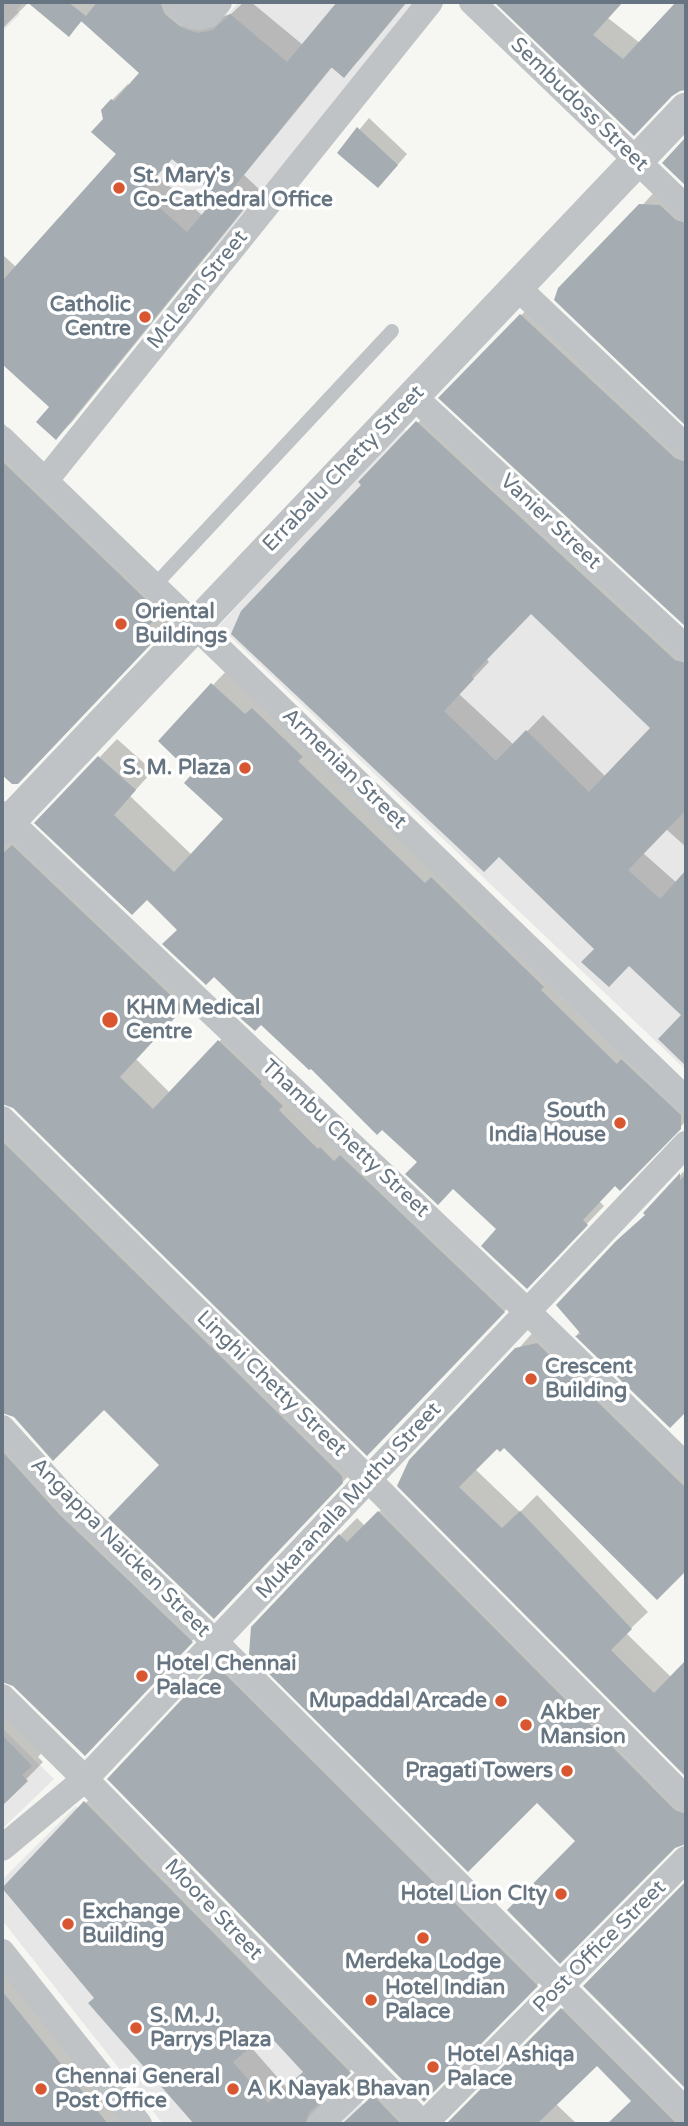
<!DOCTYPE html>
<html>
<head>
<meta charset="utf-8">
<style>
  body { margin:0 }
  #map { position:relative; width:688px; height:2126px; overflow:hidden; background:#f6f6f2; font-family:"Varela Round",sans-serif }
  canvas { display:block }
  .frame { position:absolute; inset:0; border:4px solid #667581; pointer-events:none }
</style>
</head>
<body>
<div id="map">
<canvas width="688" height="2126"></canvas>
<div class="frame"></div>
</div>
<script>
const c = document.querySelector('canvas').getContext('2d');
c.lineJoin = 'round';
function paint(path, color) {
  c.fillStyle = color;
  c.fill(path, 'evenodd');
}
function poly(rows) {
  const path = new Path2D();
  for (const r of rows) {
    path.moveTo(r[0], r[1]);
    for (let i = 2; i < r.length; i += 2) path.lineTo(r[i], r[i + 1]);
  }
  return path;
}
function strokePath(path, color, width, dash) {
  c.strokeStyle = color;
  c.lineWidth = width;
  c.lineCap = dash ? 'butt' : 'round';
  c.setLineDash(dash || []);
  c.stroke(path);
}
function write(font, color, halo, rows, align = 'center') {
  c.font = font + ' "Varela Round",sans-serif';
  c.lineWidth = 7;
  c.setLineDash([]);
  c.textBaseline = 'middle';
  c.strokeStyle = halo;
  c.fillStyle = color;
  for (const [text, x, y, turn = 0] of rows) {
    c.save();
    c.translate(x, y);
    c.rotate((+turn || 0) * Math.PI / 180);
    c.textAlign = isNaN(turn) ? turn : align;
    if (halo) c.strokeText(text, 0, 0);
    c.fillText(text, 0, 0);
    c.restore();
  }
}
paint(poly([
  [2,2,23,2,17,10,20,14,2,32],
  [239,2,420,2,211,254,142,192,149,184,91,132,103,119,101,110,111,99,125,111,132,81,181,26,204,25,229,13],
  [402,427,686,689,686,1070,219,626],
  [2,1728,54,1779,2,1829],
  [76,1806,366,2107,385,2124,163,2124,2,1920,2,1880]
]), '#e6e7e6');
paint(poly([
  [2,2,29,2,2,29],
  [29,2,186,2,221,17,231,14,244,2,251,2,303,45,340,2,407,2,360,59,344,75,333,66,244,175,260,190,72,422,56,438,52,407,2,362,2,254,16,267,118,154,105,119,112,100,128,84,131,86,142,73,83,20,69,35],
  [173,158,210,189,210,206,203,216,157,175],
  [497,2,622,2,608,18,640,43,678,2,686,2,686,89,679,89,673,93,634,133],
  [369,118,407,154,388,176,340,153],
  [658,188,686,198,686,423,556,300],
  [537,299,686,437,686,624,441,398],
  [434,406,686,638,686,847,666,829,643,853,677,883,686,872,686,1063,661,1039,684,1015,630,964,596,949,499,855,484,870,364,485,361,482],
  [531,611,653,728,606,777,543,715,514,745,459,694,489,662,486,658],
  [2,422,178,594,173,620,37,763,13,782,2,774],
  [230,667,686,1086,686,1121,620,1189,615,1184,599,1201,604,1206,544,1269,453,1187,420,1162,249,1009,179,929,147,898,37,823,117,739,153,771,130,796,192,855,226,819,194,774,160,741],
  [2,820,200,990,136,1059,170,1093,236,1024,521,1294,384,1437,2,1095],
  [2,1118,359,1465,231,1600,162,1465,104,1408,14,1416,2,1411,7,1421,208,1624,101,1737,3,1680,3,1684,47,1747,38,1757,43,1762,2,1804],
  [686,1169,686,1410,670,1426,577,1335,646,1214,645,1213],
  [534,1331,686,1456,686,1568,657,1597,504,1445,497,1447,475,1469,520,1512,537,1495,648,1612,626,1633,671,1677,686,1662,686,1774,399,1486],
  [395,1496,686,1788,686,1842,577,1841,340,1535,357,1518,365,1526],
  [234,1648,555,1967,424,2100,216,1666],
  [102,1786,366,2055,321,2100,321,2111,332,2123,341,2123,350,2119,390,2080,437,2123,447,2123,454,2119,578,1993,686,2100,686,2124,609,2124,634,2101,597,2063,556,2104,577,2124,197,2124,90,2003,96,1997,4,1888],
  [267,2031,305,2071,286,2087,250,2046],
  [686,1883,686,2087,585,1986],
  [2,1953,137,2124,2,2124]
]), '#0003');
paint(poly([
  [27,2,68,2,86,16,97,2,160,2,165,14,182,28,198,33,213,30,230,14,287,62,337,2,406,2,344,78,331,67,229,193,245,207,56,440,36,422,49,407,2,364,2,281,116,154,91,132,103,119,101,110,111,99,114,101,139,73,81,21,69,37],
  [172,159,209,189,209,206,187,232,142,192],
  [494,2,623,2,593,35,623,59,676,2,686,2,686,90,680,91,672,96,634,136],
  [357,127,398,165,378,188,337,153],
  [686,137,686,186,662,163],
  [639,204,660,205,676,220,686,223,686,426,554,300,558,288],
  [520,314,675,458,686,462,686,627,438,398],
  [416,421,675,660,686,663,686,810,628,870,660,899,686,870,686,1066,658,1039,681,1015,629,966,609,987,581,962,594,949,499,857,484,872,231,634,241,611,361,485,358,482],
  [531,614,650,728,589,792,526,730,496,761,444,711,474,679,471,676],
  [2,461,161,614,145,629,155,640,18,784,12,784,2,775],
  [211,683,245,714,252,708,303,757,298,761,425,883,431,877,544,987,541,990,617,1064,621,1059,681,1115,681,1129,620,1191,615,1186,583,1220,588,1225,527,1289,481,1246,496,1229,453,1189,438,1205,405,1174,417,1162,382,1130,377,1135,311,1069,309,1070,261,1025,255,1031,239,1017,247,1009,214,977,206,985,162,944,177,930,147,900,132,915,34,823,98,756,136,790,114,815,174,872,223,819,184,783,192,774,158,741],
  [12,845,184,1008,120,1077,153,1109,218,1040,262,1082,260,1084,283,1106,279,1110,318,1149,320,1147,334,1161,340,1155,505,1312,367,1456,13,1108,2,1104,2,854],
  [2,1141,342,1476,343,1483,214,1619,108,1518,159,1465,104,1410,53,1461,14,1417,2,1413],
  [680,1173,680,1180,686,1174,686,1412,670,1428,575,1336,581,1334,556,1305,616,1241,645,1215,643,1213],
  [537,1343,686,1488,686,1571,657,1600,504,1448,500,1452,497,1449,459,1487,502,1528,520,1511,632,1629,611,1650,654,1693,686,1660,686,1777,397,1486,409,1460,515,1348],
  [2,1451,59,1514,193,1642,85,1756,13,1686,2,1682],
  [378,1511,675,1810,686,1814,686,1844,675,1848,560,1964,507,1910,575,1841,537,1803,468,1872,249,1654,251,1627,339,1534,347,1542],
  [215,1664,538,1986,424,2102,107,1779],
  [2,1735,32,1766,22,1775,28,1781,2,1806],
  [84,1801,351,2073,309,2113,305,2124,194,2124,88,2003,94,1998,2,1888],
  [267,2033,303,2072,268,2103,233,2062],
  [686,1881,686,2089,583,1986],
  [2,1991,53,2054,108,2124,2,2124],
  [561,2008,675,2122,678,2124,607,2124,631,2101,597,2066,537,2124,446,2124],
  [373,2095,401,2124,342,2124]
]), '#a5adb2');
strokePath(poly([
  [154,586,392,331]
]), '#bfc3c6', 14);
strokePath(poly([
  [175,2,192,16,200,17,208,15,219,2],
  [472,2,686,208],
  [518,288,686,447],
  [413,396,686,648],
  [2,439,686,1100],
  [45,481,430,2],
  [2,814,528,1312,686,1466],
  [2,1119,369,1480,686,1799],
  [2,1428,70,1503,215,1642,686,2111],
  [2,1697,85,1779,423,2124],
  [2,1848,85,1779,686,1144],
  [2,1952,139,2124],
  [320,2124,373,2073],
  [424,2124,686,1859]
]), '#bfc3c6', 26);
strokePath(poly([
  [2,829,686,109]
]), '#bfc3c6', 33);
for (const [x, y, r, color] of [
  [119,188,7,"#d85730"],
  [145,317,7,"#d85730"],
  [121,624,7,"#d85730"],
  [245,768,7,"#d85730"],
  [110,1020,9,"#d85730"],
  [620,1123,7,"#d85730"],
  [531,1379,7,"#d85730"],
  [142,1676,7,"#d85730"],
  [501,1701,7,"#d85730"],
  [526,1725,7,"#d85730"],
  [567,1771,7,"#d85730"],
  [561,1894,7,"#d85730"],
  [68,1924,7,"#d85730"],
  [423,1938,7,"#d85730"],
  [371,2000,7,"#d85730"],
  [136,2028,7,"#d85730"],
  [433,2067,7,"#d85730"],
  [41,2089,7,"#d85730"],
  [233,2089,7,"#d85730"]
]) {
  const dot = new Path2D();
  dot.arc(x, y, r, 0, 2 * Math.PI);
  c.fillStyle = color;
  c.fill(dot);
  strokePath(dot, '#fff', 2.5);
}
write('21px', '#667581', '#fff', [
  ["Sembudoss Street",579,105,44],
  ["McLean Street",198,290,-51],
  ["Errabalu Chetty Street",344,469,-46],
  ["Vanier Street",550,522,43],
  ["Armenian Street",344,769,44],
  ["Thambu Chetty Street",345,1139,43],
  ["Linghi Chetty Street",271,1384,44],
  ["Mukaranalla Muthu Street",349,1501,-47],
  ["Angappa Naicken Street",120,1548,45],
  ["Moore Street",213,1910,46],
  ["Post Office Street",600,1947,-45]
]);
write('bold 21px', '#667581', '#fff', [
  ["St. Mary's",133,176],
  ["Co-Cathedral Office",133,200],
  ["Catholic",131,305,"right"],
  ["Centre",131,329,"right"],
  ["Oriental",135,612],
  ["Buildings",135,636],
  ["S. M. Plaza",231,768,"right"],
  ["KHM Medical",126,1008],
  ["Centre",126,1032],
  ["South",606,1111,"right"],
  ["India House",606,1135,"right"],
  ["Crescent",545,1367],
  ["Building",545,1391],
  ["Hotel Chennai",156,1664],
  ["Palace",156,1688],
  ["Mupaddal Arcade",487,1701,"right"],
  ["Akber",540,1713],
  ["Mansion",540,1737],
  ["Pragati Towers",553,1771,"right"],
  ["Hotel Lion CIty",547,1894,"right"],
  ["Exchange",82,1912],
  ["Building",82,1936],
  ["Merdeka Lodge",423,1962,"center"],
  ["Hotel Indian",385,1988],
  ["Palace",385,2012],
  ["S. M. J.",150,2016],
  ["Parrys Plaza",150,2040],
  ["Hotel Ashiqa",447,2055],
  ["Palace",447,2079],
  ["Chennai General",55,2077],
  ["Post Office",55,2101],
  ["A K Nayak Bhavan",247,2089]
], 'left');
</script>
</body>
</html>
